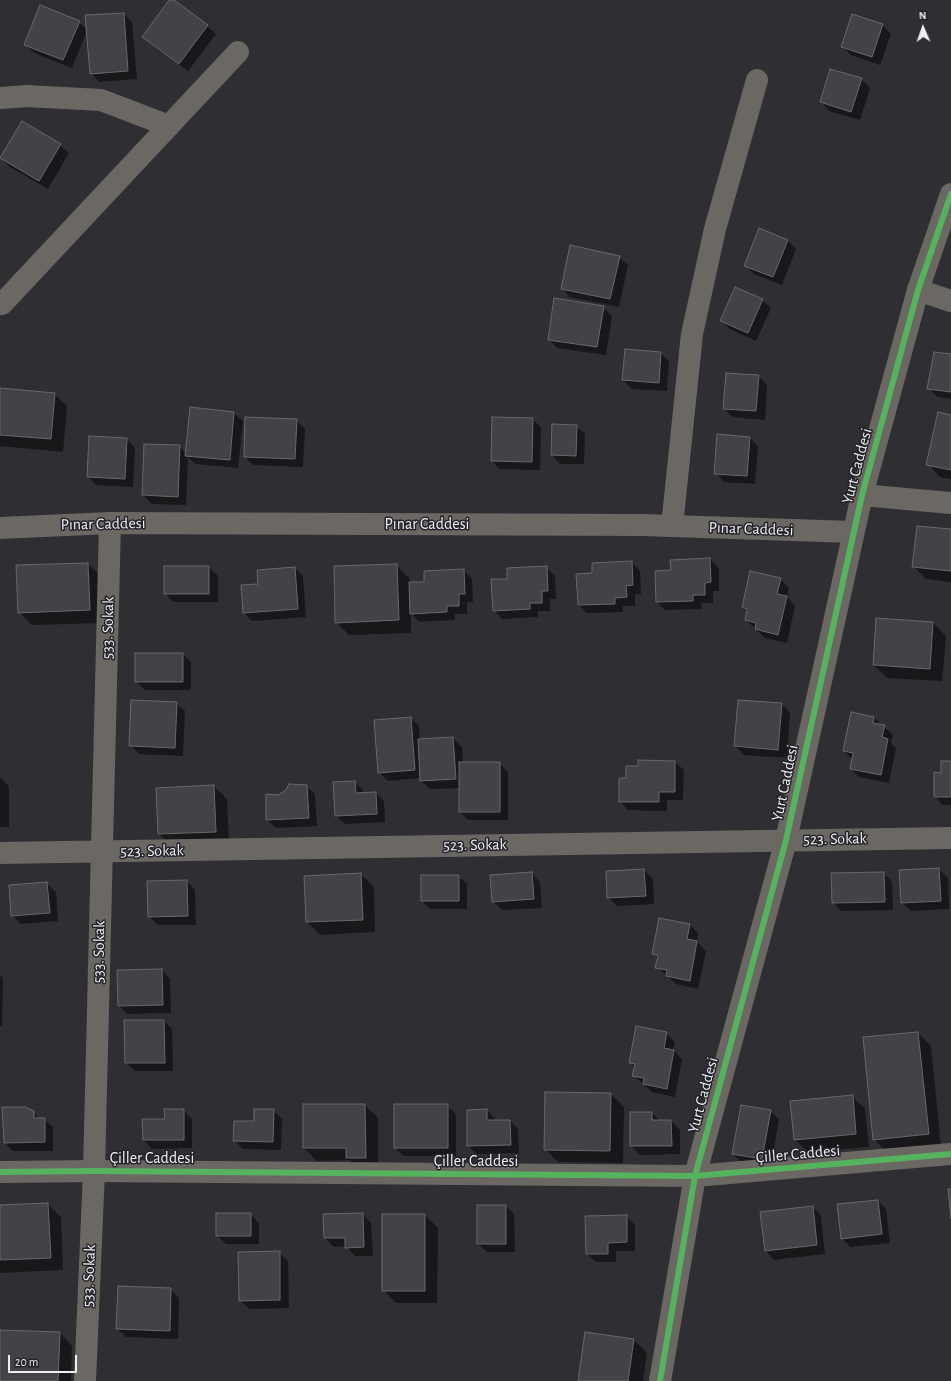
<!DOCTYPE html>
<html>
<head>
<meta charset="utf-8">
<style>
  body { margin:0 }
  #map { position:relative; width:951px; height:1381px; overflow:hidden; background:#2e2e33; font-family:"Alegreya Sans",sans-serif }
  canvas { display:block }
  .north { position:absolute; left:903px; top:8px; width:40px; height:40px; -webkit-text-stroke:3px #24232a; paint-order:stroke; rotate:358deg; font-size:11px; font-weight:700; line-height:16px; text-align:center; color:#eeeef3 }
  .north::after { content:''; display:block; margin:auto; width:14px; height:18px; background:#eeeef3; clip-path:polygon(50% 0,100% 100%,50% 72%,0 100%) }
  .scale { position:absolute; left:8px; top:1355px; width:69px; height:18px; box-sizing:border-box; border:2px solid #eeeef3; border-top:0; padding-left:5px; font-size:12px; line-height:14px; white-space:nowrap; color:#eeeef3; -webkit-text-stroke:3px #24232a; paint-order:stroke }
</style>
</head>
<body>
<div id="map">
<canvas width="951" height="1381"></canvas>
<div class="north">N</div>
<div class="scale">20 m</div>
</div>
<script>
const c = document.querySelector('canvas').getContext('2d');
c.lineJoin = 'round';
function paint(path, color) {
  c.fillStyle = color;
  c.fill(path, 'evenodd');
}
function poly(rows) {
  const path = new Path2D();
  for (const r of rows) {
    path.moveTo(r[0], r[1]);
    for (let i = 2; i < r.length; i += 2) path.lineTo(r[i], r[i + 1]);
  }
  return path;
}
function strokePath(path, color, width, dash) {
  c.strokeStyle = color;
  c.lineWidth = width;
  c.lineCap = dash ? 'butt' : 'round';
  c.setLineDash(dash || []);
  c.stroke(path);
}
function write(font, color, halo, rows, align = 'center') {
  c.font = font + ' "Alegreya Sans",sans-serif';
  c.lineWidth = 3;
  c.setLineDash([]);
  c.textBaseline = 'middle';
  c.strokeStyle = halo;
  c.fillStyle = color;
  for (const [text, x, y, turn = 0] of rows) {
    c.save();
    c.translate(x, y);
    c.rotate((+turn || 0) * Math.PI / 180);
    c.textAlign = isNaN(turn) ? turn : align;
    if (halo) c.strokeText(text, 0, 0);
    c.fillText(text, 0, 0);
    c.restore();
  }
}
paint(poly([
  [171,0,207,26,216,34,188,71,152,45,144,36],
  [124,14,132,22,137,79,99,82,91,73,87,31,72,68,34,53,25,44,79,22,87,30],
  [882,25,891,34,880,65,851,55,842,46],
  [861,79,870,88,860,120,829,111,821,102],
  [22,123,60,145,69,153,48,189,10,167,1,158],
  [787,240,796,249,782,285,754,274,745,265],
  [619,257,628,265,619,307,570,297,562,288],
  [762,300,771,308,756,341,730,329,721,321],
  [603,307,612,316,606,355,557,348,549,339],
  [660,353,669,361,667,391,632,389,623,380],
  [951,355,951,399,937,397,929,388],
  [758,376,767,385,765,420,733,417,724,409],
  [0,389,54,394,67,406,63,452,0,446],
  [234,413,243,421,238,468,195,464,188,457,186,505,152,504,143,495,179,446,186,453],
  [951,416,951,479,940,477,928,464],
  [533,419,541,428,540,470,500,469,492,461],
  [296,420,305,429,303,467,253,465,245,457],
  [553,425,576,426,585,434,584,464,560,464,552,455],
  [750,438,758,446,755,484,724,482,716,473],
  [127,439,135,448,133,487,96,485,88,476],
  [951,530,951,582,926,579,913,566],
  [710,559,719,568,719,591,713,591,713,603,701,603,702,609,665,610,657,602,672,571],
  [632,562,640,571,641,594,635,594,635,606,623,606,623,612,587,613,579,605,593,574],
  [88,564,101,576,102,623,32,625,19,612],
  [396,565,409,578,410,583,425,582,464,570,472,579,473,602,467,602,467,614,455,614,455,620,419,622,411,613,411,633,349,635,336,622],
  [165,567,209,567,218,576,218,602,173,602,165,593],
  [295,568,303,576,306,617,252,621,244,613,259,584],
  [547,568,555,576,556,599,550,599,550,611,538,611,538,617,502,619,494,610,508,580],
  [780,579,789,588,787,597,795,606,787,643,765,638,746,620,748,612,743,607],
  [933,623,946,636,942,681,887,678,874,665],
  [183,654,191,662,191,690,145,690,136,681],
  [176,703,185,711,183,756,139,754,130,745],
  [782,704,790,713,787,758,744,755,735,746],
  [410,718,419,726,420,740,453,738,462,747,463,763,499,763,508,772,508,820,468,820,460,812,460,788,430,789,421,781,421,778,388,781,379,772],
  [874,718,893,735,891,743,896,748,889,783,859,777,851,769,853,760,844,751],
  [639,761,675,762,684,770,683,800,667,800,667,811,628,810,620,801,626,779,639,767],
  [951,762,951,805,943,805,935,797,942,774],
  [0,777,9,786,9,827,0,827],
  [354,782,363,790,363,793,376,793,384,801,385,822,345,824,336,816],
  [214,786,227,799,229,844,172,847,159,834,157,789],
  [306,786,315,794,317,826,276,828,267,820],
  [939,869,948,878,949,909,911,911,902,903],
  [644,870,653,879,654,904,617,906,608,897],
  [531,873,540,882,542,908,502,910,493,901],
  [884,873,892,882,893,910,841,911,833,902],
  [361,874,374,887,375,932,320,935,307,922],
  [458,876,467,884,467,909,430,909,422,901],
  [187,881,195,890,196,925,158,925,149,916],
  [47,883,56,892,58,921,21,924,12,915],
  [690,925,698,933,697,942,706,951,698,989,676,984,657,967,658,959,653,954],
  [162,970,170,979,171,1013,128,1014,119,1006],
  [0,975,3,978,2,1026,0,1026],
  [164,1021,172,1029,173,1071,135,1071,126,1063],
  [666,1033,675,1042,673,1050,682,1059,675,1097,652,1092,633,1075,635,1068,630,1063],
  [918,1033,931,1046,941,1147,887,1152,874,1139],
  [611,1094,624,1107,623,1163,558,1162,545,1149],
  [852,1096,865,1109,869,1147,808,1152,795,1140],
  [304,1105,365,1105,378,1118,378,1170,360,1170,350,1160,317,1161,304,1148],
  [447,1105,456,1114,456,1156,403,1156,395,1147],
  [183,1110,192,1119,192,1148,152,1149,144,1140,143,1120,166,1120],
  [273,1110,282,1119,281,1150,243,1149,235,1141,255,1122],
  [487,1110,495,1119,495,1121,510,1121,518,1129,519,1153,477,1154,468,1146],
  [770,1111,779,1119,771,1167,742,1163,733,1154],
  [33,1112,40,1119,44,1119,53,1127,53,1151,13,1151,5,1143],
  [631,1113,652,1113,660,1121,671,1121,680,1130,680,1154,640,1155,631,1146],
  [878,1201,886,1209,890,1243,850,1247,842,1238],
  [48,1204,61,1217,63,1270,0,1273,0,1206],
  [506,1206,514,1214,515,1252,487,1252,478,1244],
  [813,1207,821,1216,825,1254,774,1260,766,1251,762,1213],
  [250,1214,259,1223,259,1244,226,1244,217,1235],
  [363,1214,371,1223,373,1256,355,1256,346,1246,334,1247,325,1238,324,1215],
  [425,1215,438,1228,437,1303,396,1303,383,1290],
  [626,1216,635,1225,635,1251,616,1251,616,1262,596,1262,587,1254],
  [279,1252,288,1261,289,1308,249,1309,240,1300],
  [170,1289,179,1298,178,1339,126,1337,117,1329],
  [0,1331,60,1333,72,1346,71,1381,0,1381],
  [586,1333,634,1340,647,1353,643,1381,579,1381]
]), '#0007');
const building = poly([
  [169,0,174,0,208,25,179,64,142,37,169,0],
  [40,5,80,21,63,60,24,45,40,5],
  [124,13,128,71,90,74,85,15,124,13],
  [852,14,883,24,872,57,841,47,852,14],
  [830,69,862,78,851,112,820,102,830,69],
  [22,121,61,144,39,181,0,158,22,121],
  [759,228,788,240,773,277,744,266,759,228],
  [570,245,620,256,610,299,561,289,570,245],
  [735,287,763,299,748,333,720,321,735,287],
  [554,298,604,306,597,347,548,340,554,298],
  [625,349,661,352,659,383,622,380,625,349],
  [934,352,951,354,951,392,927,389,934,352],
  [726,373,759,375,756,411,723,409,726,373],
  [0,388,55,393,51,439,0,435,0,388],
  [190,407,234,412,230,460,185,456,190,407],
  [938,412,951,415,951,470,926,465,938,412],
  [245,417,297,419,295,459,244,457,245,417],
  [492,417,533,418,532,462,491,461,492,417],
  [552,424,577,425,576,456,551,455,552,424],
  [717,434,750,437,747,476,714,474,717,434],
  [89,436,127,438,125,479,87,477,89,436],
  [144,444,180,445,178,497,142,495,144,444],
  [917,526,951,529,951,571,912,567,917,526],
  [710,558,711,582,705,583,705,595,693,595,693,601,656,602,655,571,671,570,670,560,710,558],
  [632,561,633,585,626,586,627,597,615,598,615,604,578,605,576,574,592,573,592,563,632,561],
  [88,563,90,610,18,613,16,565,88,563],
  [397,564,399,620,335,623,334,566,397,564],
  [164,566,209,566,209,594,164,594,164,566],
  [547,566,548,591,542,591,542,603,530,603,530,609,493,611,491,579,507,579,507,568,547,566],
  [295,567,298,609,243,613,241,585,258,584,257,570,295,567],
  [464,569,465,594,459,594,459,606,447,606,447,612,410,614,409,582,424,582,424,571,464,569],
  [750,571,781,578,777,594,787,596,778,635,755,629,756,623,745,620,747,609,742,607,750,571],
  [876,618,933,622,930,669,873,665,876,618],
  [135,653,183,653,183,682,135,682,135,653],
  [131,700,177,702,175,748,129,746,131,700],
  [738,700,782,703,778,750,734,746,738,700],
  [851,712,874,717,873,723,885,725,882,737,888,739,881,775,850,769,853,753,843,751,851,712],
  [411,717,415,770,378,773,374,720,411,717],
  [453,737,456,779,420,781,418,739,453,737],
  [638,760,675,761,675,792,659,792,659,802,619,802,619,778,626,778,626,766,638,766,638,760],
  [941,761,951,761,951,797,934,797,934,772,941,773,941,761],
  [459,762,500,762,500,812,459,812,459,762],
  [355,781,356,793,376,792,377,814,335,816,333,782,355,781],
  [289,784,307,785,309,818,266,820,266,794,278,795,286,790,289,784],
  [214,785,216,832,158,834,156,788,214,785],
  [939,868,941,901,901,903,899,870,939,868],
  [644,869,646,896,607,898,606,871,644,869],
  [532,872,534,899,492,902,490,875,532,872],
  [884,872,885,902,832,903,831,873,884,872],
  [361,873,363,920,306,922,304,876,361,873],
  [421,875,459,875,459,901,421,901,421,875],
  [187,880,188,916,148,917,147,881,187,880],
  [47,882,50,913,11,916,9,885,47,882],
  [659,918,690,924,687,939,697,941,690,981,666,976,667,970,655,968,658,956,652,954,659,918],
  [162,969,163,1005,118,1006,117,970,162,969],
  [124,1020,164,1020,165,1063,125,1063,124,1020],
  [636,1026,667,1032,664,1048,674,1050,667,1089,643,1084,644,1078,632,1076,635,1064,629,1063,636,1026],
  [918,1032,929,1134,873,1140,863,1037,918,1032],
  [545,1092,611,1093,610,1151,544,1150,545,1092],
  [853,1095,856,1134,794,1140,790,1101,853,1095],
  [303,1104,365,1104,366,1158,346,1158,346,1148,303,1148,303,1104],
  [394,1104,448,1104,448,1148,394,1148,394,1104],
  [741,1105,771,1110,762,1159,732,1154,741,1105],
  [2,1107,25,1107,34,1111,34,1118,45,1118,45,1142,4,1143,2,1107],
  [164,1109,184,1109,184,1140,143,1140,142,1119,165,1119,164,1109],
  [254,1109,274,1109,273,1142,233,1141,234,1121,254,1121,254,1109],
  [487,1109,487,1120,510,1120,511,1145,467,1146,467,1110,487,1109],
  [630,1112,652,1112,652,1120,671,1120,672,1146,630,1146,630,1112],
  [948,1189,951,1189,951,1219,948,1189],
  [878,1200,882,1234,841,1239,837,1204,878,1200],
  [48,1203,51,1258,0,1260,0,1205,48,1203],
  [477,1205,506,1205,506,1244,477,1244,477,1205],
  [813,1206,817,1245,765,1251,760,1212,813,1206],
  [216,1213,251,1213,251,1236,216,1236,216,1213],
  [363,1213,364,1247,345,1248,345,1238,324,1238,323,1214,363,1213],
  [382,1214,425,1214,425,1291,382,1291,382,1214],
  [627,1215,627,1242,608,1243,608,1254,586,1254,585,1216,627,1215],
  [280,1251,280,1300,239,1301,238,1252,280,1251],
  [118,1286,171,1288,170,1331,116,1329,118,1286],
  [0,1330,60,1332,58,1381,0,1381,0,1330],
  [585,1332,634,1339,628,1381,578,1381,585,1332]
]);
paint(building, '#434347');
strokePath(building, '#68686c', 1);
strokePath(poly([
  [0,98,27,96,101,100,169,126],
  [918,290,951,301],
  [0,304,2,304,238,52],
  [672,526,692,334,715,229,757,80],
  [0,853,951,838],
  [85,1381,94,1171,110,523]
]), '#6b6762', 22);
strokePath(poly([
  [862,495,951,503],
  [0,528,110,523,642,525,853,532],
  [0,1172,94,1171,695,1176,951,1154],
  [660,1381,695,1176,786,840,862,495,918,290,951,194]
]), '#6b6762', 22);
strokePath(poly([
  [0,1172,94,1171,695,1176,951,1154],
  [660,1381,695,1176,786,840,862,495,918,290,951,194]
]), '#56b35d', 6);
write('16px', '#eeeef3', '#24232a', [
  ["Yurt Caddesi",857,466,-75],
  ["Pınar Caddesi",103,524,-1],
  ["Pınar Caddesi",427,524],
  ["Pınar Caddesi",751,529,2],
  ["533. Sokak",108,628,-89],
  ["Yurt Caddesi",785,783,-78],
  ["523. Sokak",835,839,-1],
  ["523. Sokak",475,845,-1],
  ["523. Sokak",152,851,-1],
  ["533. Sokak",99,952,-89],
  ["Yurt Caddesi",703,1095,-75],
  ["Çiller Caddesi",798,1154,-5],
  ["Çiller Caddesi",152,1158],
  ["Çiller Caddesi",476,1161],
  ["533. Sokak",89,1276,-88]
]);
</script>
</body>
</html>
